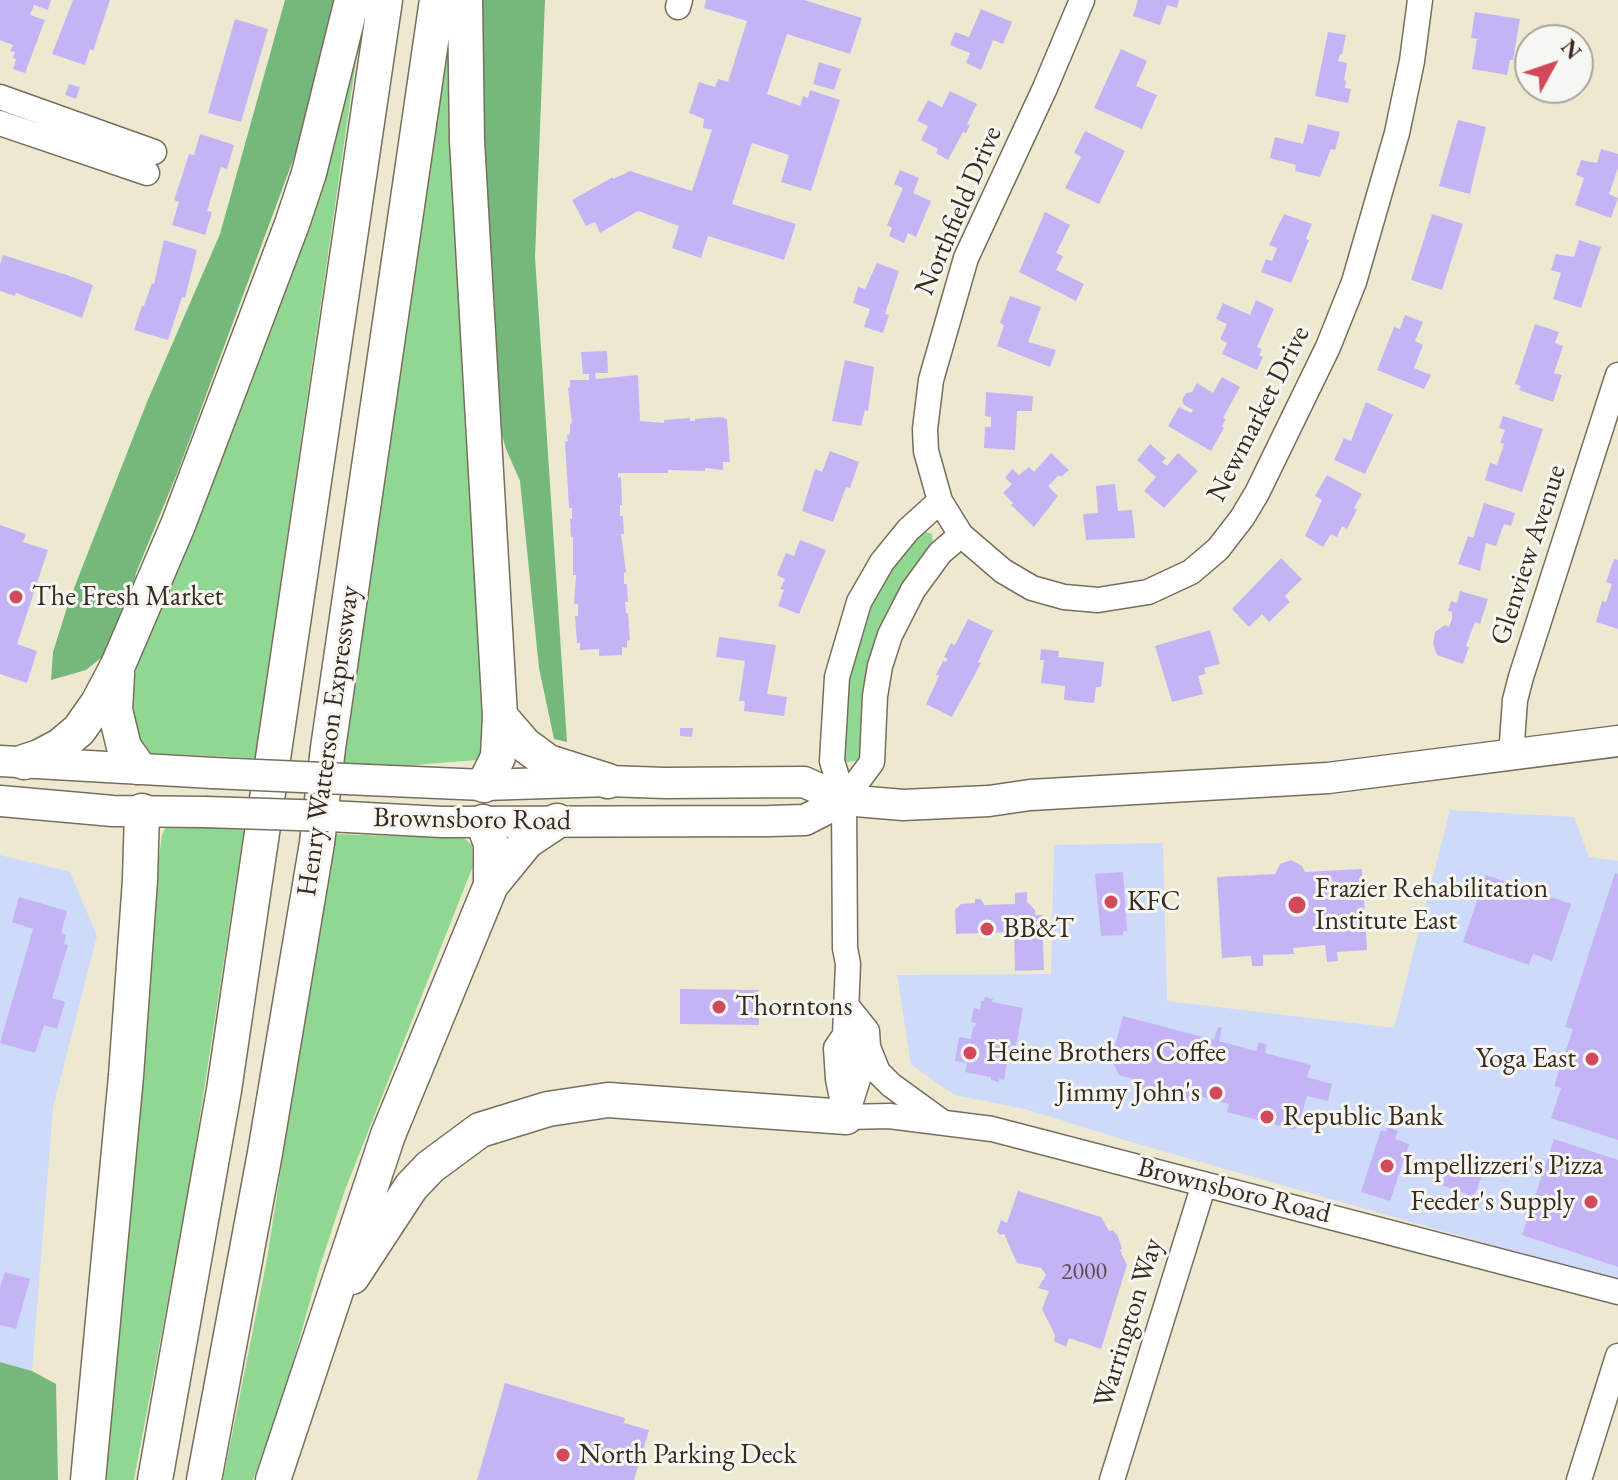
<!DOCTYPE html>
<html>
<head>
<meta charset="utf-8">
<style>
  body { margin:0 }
  #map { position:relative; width:1618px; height:1480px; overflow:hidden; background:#ede9d1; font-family:"EB Garamond",serif }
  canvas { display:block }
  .north { position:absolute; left:1514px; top:24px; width:80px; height:80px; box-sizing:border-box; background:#f6f6f2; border:2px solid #aba49d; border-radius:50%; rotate:50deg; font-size:22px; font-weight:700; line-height:32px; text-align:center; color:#3b2a1e }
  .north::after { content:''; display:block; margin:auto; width:28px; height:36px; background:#d1495b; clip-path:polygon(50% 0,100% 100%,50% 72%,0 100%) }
</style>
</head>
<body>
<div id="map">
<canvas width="1618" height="1480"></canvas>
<div class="north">N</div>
</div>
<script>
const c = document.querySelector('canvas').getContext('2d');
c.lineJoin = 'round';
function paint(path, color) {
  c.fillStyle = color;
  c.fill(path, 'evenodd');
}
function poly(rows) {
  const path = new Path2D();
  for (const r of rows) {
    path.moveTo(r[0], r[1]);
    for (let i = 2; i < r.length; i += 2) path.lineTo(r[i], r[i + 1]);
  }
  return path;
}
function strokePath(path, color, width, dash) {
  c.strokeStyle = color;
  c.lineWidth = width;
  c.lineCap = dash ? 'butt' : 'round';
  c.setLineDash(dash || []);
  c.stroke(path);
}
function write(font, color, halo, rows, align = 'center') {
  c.font = font + ' "EB Garamond",serif';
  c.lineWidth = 6;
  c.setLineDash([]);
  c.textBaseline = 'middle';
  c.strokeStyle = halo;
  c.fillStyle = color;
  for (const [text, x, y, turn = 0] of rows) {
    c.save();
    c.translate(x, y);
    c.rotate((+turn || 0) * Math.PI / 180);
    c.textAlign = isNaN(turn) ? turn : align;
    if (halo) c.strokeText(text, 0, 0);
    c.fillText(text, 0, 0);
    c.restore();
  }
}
paint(poly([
  [1450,810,1574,817,1589,857,1618,861,1618,1279,1558,1264,1128,1141,1025,1109,955,1095,911,1065,897,975,1051,974,1054,845,1163,843,1167,1001,1394,1028],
  [0,855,70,872,97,936,53,1108,32,1371,0,1362]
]), '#cedafa');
paint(poly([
  [449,28,492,740,482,759,477,760,390,767,341,763,381,507],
  [359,40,255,758,141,753,130,722,136,667,134,666],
  [921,530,932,534,933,544,862,754,859,760,848,762,843,759,841,706,852,648,884,573],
  [174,823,244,829,189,1188,134,1480,98,1480,155,885,162,835,166,826],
  [333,834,464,838,472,845,473,866,345,1190,319,1269,281,1405,253,1480,223,1480,267,1259]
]), '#90d892');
paint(poly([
  [285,0,334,0,310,114,178,471,136,573,121,642,86,670,51,680,53,652,69,601,147,402,220,234],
  [483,0,545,0,535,257,567,742,554,739,539,668,520,481,506,449,496,413,481,55],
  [0,1362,32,1371,56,1384,58,1480,0,1480]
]), '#74b87c');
paint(poly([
  [0,0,51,0,48,10,34,5,30,15,45,20,25,73,13,69,16,59,13,58,15,52,10,51,13,45,0,40],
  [73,0,110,0,93,51,90,49,85,65,52,54],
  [706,0,804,0,862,18,850,54,787,34,767,94,800,106,803,96,808,98,810,90,840,100,811,191,781,182,789,155,752,143,732,204,796,224,784,260,708,236,701,258,672,248,679,226,638,211,600,233,595,222,586,226,572,200,613,177,613,179,630,171,692,191,712,130,703,128,704,119,689,113,699,82,715,87,718,79,728,82,747,21,704,8],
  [1138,0,1179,0,1177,8,1167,5,1160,25,1133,16],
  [981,9,1012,22,1003,44,993,40,981,70,966,63,970,53,950,45,955,32,969,37],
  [1475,12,1520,19,1513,60,1510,60,1507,75,1472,69,1477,39,1471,38],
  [235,19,268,29,241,122,208,113],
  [1328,32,1346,35,1342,55,1340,54,1338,61,1347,63,1344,80,1346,81,1345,88,1351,89,1348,103,1315,96],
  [1121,49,1147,61,1136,86,1157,95,1142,129,1094,108],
  [819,62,841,69,834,90,813,84],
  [69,84,80,87,76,99,65,95],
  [950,91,977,104,967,124,970,125,966,133,963,132,948,160,936,153,938,149,921,140,928,126,917,121,928,100,942,107],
  [1458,120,1486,127,1470,194,1439,186],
  [1308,124,1340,132,1335,150,1331,149,1320,177,1295,171,1296,165,1270,158,1275,137,1303,144],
  [1085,131,1125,151,1099,204,1065,188,1081,157,1074,153],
  [200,134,234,145,227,169,221,167,207,211,212,212,205,235,172,225,179,202,174,200,182,176,189,154,194,155],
  [1601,149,1618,154,1618,168,1609,194,1618,198,1611,218,1575,205,1584,178,1576,175,1581,160,1597,163],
  [900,170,919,178,913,193,931,201,916,237,908,233,904,243,889,236,892,228,887,225,903,188,894,184],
  [1045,212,1070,225,1056,253,1063,256,1056,270,1084,284,1076,301,1019,272],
  [1284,214,1312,224,1306,239,1309,240,1291,283,1261,272,1266,259,1272,261,1277,248,1269,245],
  [1432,214,1463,224,1442,290,1411,280],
  [164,240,197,250,185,298,182,297,168,340,134,330,142,306,144,306,152,283,154,284],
  [1579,240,1601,247,1581,308,1553,299,1561,273,1551,270,1556,254,1574,257],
  [3,255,67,275,93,285,82,318,16,293,15,296,0,291,0,264],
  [877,263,899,271,885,314,889,315,883,333,864,327,870,309,853,303,858,287,865,289],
  [1010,296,1041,307,1028,342,1056,350,1050,367,997,346,1004,325,1000,323],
  [1256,300,1274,309,1257,347,1262,349,1259,355,1263,357,1257,370,1222,354,1227,343,1220,339,1227,324,1216,319,1223,303,1250,315],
  [1405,315,1423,322,1415,341,1423,345,1414,368,1431,375,1424,389,1377,370,1394,327,1400,329],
  [1535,324,1559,332,1555,343,1563,346,1554,373,1562,375,1553,402,1519,390,1521,386,1515,384],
  [607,351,608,373,595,373,596,379,638,375,640,421,664,423,664,420,690,418,690,421,695,421,695,419,720,417,727,419,730,462,723,462,723,470,705,468,705,471,668,470,668,473,618,473,618,478,621,477,622,505,620,505,620,516,623,516,624,534,621,534,626,572,624,573,624,584,627,584,628,602,625,602,626,613,628,613,630,640,627,641,627,648,622,647,622,655,599,656,599,649,580,650,580,643,577,643,575,616,578,616,578,604,574,604,576,575,573,575,573,537,571,537,570,519,572,519,572,508,569,508,565,442,568,441,567,435,570,434,570,424,572,423,568,388,570,387,570,380,589,380,589,374,583,374,581,352],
  [845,360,874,367,868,411,865,410,861,426,832,421],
  [1222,377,1240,387,1223,418,1226,419,1222,426,1224,428,1211,451,1168,426,1179,407,1191,413,1193,410,1184,405,1182,400,1186,393,1192,392,1197,383,1213,393],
  [986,392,1033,396,1032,411,1017,411,1015,450,984,448,985,427,991,427,991,417,985,416],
  [1366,402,1393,415,1365,474,1334,460,1344,438,1351,441],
  [1503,416,1543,429,1522,492,1485,480,1490,463,1497,465,1504,444,1500,443,1505,430,1499,428],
  [1150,444,1166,458,1162,462,1167,466,1178,453,1198,471,1164,508,1144,491,1156,477,1137,460],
  [830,451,859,462,850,488,846,487,833,522,802,511,815,469,822,472],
  [1051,453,1069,470,1061,477,1059,475,1048,486,1058,496,1034,527,1011,505,1013,503,1003,493,1012,484,1005,478,1012,469,1019,475,1029,467,1034,472],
  [1327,475,1362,494,1354,508,1357,510,1347,529,1342,526,1337,537,1331,534,1323,547,1305,536,1322,500,1315,496],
  [1115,484,1118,511,1132,510,1135,538,1086,540,1083,514,1098,513,1096,486],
  [1484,503,1515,513,1511,526,1504,524,1496,546,1486,543,1480,571,1458,564,1468,536,1473,538],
  [0,525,26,534,23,542,48,550,17,644,37,651,27,683,0,674],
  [800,540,826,550,799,614,778,606,784,590,780,589,785,579,777,575,786,553,794,556],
  [1281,558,1302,579,1285,596,1290,602,1269,622,1262,614,1249,627,1232,609],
  [1614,559,1618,560,1618,629,1596,622,1602,601,1606,602,1612,584,1606,582],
  [1460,591,1488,599,1480,624,1475,622,1466,646,1469,647,1463,664,1437,655,1433,643,1435,632,1445,625,1449,627,1452,619,1452,612,1448,611,1451,601,1457,603],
  [968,619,993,631,978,662,981,663,952,717,926,704,939,676,936,675,943,661,946,662,948,659,944,657,951,643,955,645],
  [1210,630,1220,664,1204,668,1206,674,1198,676,1203,694,1172,702,1155,646],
  [719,637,776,645,767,694,787,697,784,716,744,711,745,701,739,701,745,661,716,657],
  [1041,649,1059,651,1058,657,1104,662,1101,687,1096,687,1094,703,1064,700,1065,686,1041,683,1044,660,1040,660],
  [680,728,693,728,692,737,680,736],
  [1291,860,1302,866,1305,872,1362,869,1367,950,1337,952,1338,961,1327,962,1325,945,1293,948,1294,954,1263,955,1263,966,1252,966,1251,956,1222,958,1217,877,1275,874,1280,864],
  [1123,872,1127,931,1123,931,1123,935,1101,936,1095,874],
  [1615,873,1618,874,1618,1140,1551,1118,1561,1088,1554,1086,1573,1029,1565,1027],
  [1486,875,1571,904,1552,961,1533,954,1529,965,1463,942],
  [1027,892,1027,902,1035,910,1035,915,1042,915,1044,970,1015,971,1014,932,956,934,955,910,961,904,975,903,975,899,981,899,984,905,1015,904,1015,893],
  [19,897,67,911,61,933,66,935,64,944,68,945,52,998,65,1002,57,1029,44,1025,35,1053,0,1043,33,929,12,922],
  [680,989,759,990,759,1025,680,1024],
  [985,997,993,999,992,1002,1023,1008,1016,1046,1010,1045,1004,1080,999,1079,999,1082,991,1080,991,1077,965,1072,967,1063,955,1061,959,1037,971,1039,973,1027,975,1027,976,1023,971,1022,974,1008,980,1010,981,1001,984,1001],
  [1123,1016,1214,1040,1218,1027,1222,1028,1219,1041,1256,1051,1259,1042,1267,1045,1265,1053,1311,1065,1307,1077,1332,1084,1328,1101,1307,1096,1298,1127,1296,1127,1295,1130,1227,1112,1229,1104,1195,1095,1193,1103,1134,1087,1136,1080,1119,1075,1111,1059],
  [1387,1127,1398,1131,1395,1139,1409,1144,1390,1201,1361,1192,1381,1130,1386,1132],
  [1554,1139,1618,1160,1618,1267,1522,1235],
  [1449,1163,1482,1175,1474,1197,1442,1185],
  [1018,1191,1101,1217,1109,1231,1113,1230,1118,1236,1122,1249,1120,1250,1127,1265,1101,1349,1069,1338,1066,1347,1054,1341,1055,1335,1042,1309,1049,1291,1038,1288,1046,1275,1041,1268,1017,1263,1004,1234,1000,1235,997,1232,1001,1220,1007,1223],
  [5,1272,30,1279,16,1329,0,1325,0,1288],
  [505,1383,625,1418,624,1423,649,1430,634,1480,477,1480]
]), '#c5b4f5');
const minor = poly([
  [1082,0,1045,88,966,258,931,380,925,429,926,451,940,501,961,535,1003,571,1032,588,1064,597,1098,600,1148,592,1191,572,1218,549,1242,518,1257,493,1328,347,1354,282,1397,133,1412,61,1420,0],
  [678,7,680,0],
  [0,97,154,152],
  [0,123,147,173],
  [1511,756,1515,700,1521,677,1618,375],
  [844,800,872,762,875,696,880,666,890,635,913,590,940,553,961,535],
  [846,1005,867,1031,868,1047,878,1072,891,1085,942,1122],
  [845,1113,838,1079,836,1048,845,1035],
  [846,1117,889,1116,992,1129,1618,1292],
  [846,1117,859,1076,859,1055,845,1035,848,964,845,948,844,800,832,761,837,677,859,602,882,562,908,530,940,501],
  [1112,1480,1204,1184],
  [1579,1480,1618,1356]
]);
const major = poly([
  [0,761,213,773],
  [368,780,484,785,608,781,665,783,804,782,844,800,903,805,989,801,1030,795,1328,778,1618,741],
  [0,801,113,811,205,812],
  [329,816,442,822,770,821,805,820,844,800]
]);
const highway = poly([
  [465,0,467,141,500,716,498,757,484,785],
  [117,674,115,710,124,747,138,767],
  [500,716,525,745,548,762,608,781],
  [24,762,39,757,60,746,79,730,98,703,118,665,178,525,292,224,309,173,352,0],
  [483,822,491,844,491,885],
  [352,1277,411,1187,430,1167,480,1130,548,1109,608,1100,846,1117],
  [88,1480,126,1076,140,880,142,811],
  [155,1480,224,1090,385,0],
  [204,1480,265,1153,317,843,328,748,437,0],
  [273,1480,388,1135,491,885,527,841,557,821]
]);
strokePath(minor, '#796d5d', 27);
strokePath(major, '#796d5d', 33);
strokePath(highway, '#796d5d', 37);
strokePath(minor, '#fff', 24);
strokePath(major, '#fff', 30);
strokePath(highway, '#fff', 34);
const majorBridge = poly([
  [213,773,368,780],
  [205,812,329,816]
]);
strokePath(majorBridge, '#796d5d', 33, []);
strokePath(majorBridge, '#fff', 30);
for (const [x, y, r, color] of [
  [16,597,8,"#d1495b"],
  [1111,902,8,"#d1495b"],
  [1297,905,10,"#d1495b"],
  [987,929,8,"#d1495b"],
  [719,1007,8,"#d1495b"],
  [970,1053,8,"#d1495b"],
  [1592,1059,8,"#d1495b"],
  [1216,1093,8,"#d1495b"],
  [1267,1117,8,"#d1495b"],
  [1387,1166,8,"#d1495b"],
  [1591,1202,8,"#d1495b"],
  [563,1455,8,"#d1495b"]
]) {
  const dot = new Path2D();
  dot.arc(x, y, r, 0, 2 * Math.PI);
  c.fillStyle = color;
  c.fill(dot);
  strokePath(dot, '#f6f6f2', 3);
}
write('24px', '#5e4c54', null, [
  ["2000",1084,1272]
]);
write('28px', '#3b2a1e', '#f6f6f2', [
  ["Northfield Drive",959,211,-67],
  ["Newmarket Drive",1259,414,-63],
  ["Glenview Avenue",1529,555,-72],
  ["Henry Watterson Expressway",329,741,-82],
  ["Brownsboro Road",472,820,1],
  ["Brownsboro Road",1234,1191,14],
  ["Warrington Way",1129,1323,-73]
]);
write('28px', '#3b2a1e', '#f6f6f2', [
  ["The Fresh Market",32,597],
  ["Frazier Rehabilitation",1315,889],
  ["Institute East",1315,921],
  ["KFC",1127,902],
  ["BB&T",1003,929],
  ["Thorntons",735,1007],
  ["Heine Brothers Coffee",986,1053],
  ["Yoga East",1576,1059,"right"],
  ["Jimmy John's",1200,1093,"right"],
  ["Republic Bank",1283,1117],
  ["Impellizzeri's Pizza",1403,1166],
  ["Feeder's Supply",1575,1202,"right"],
  ["North Parking Deck",579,1455]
], 'left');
</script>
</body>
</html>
